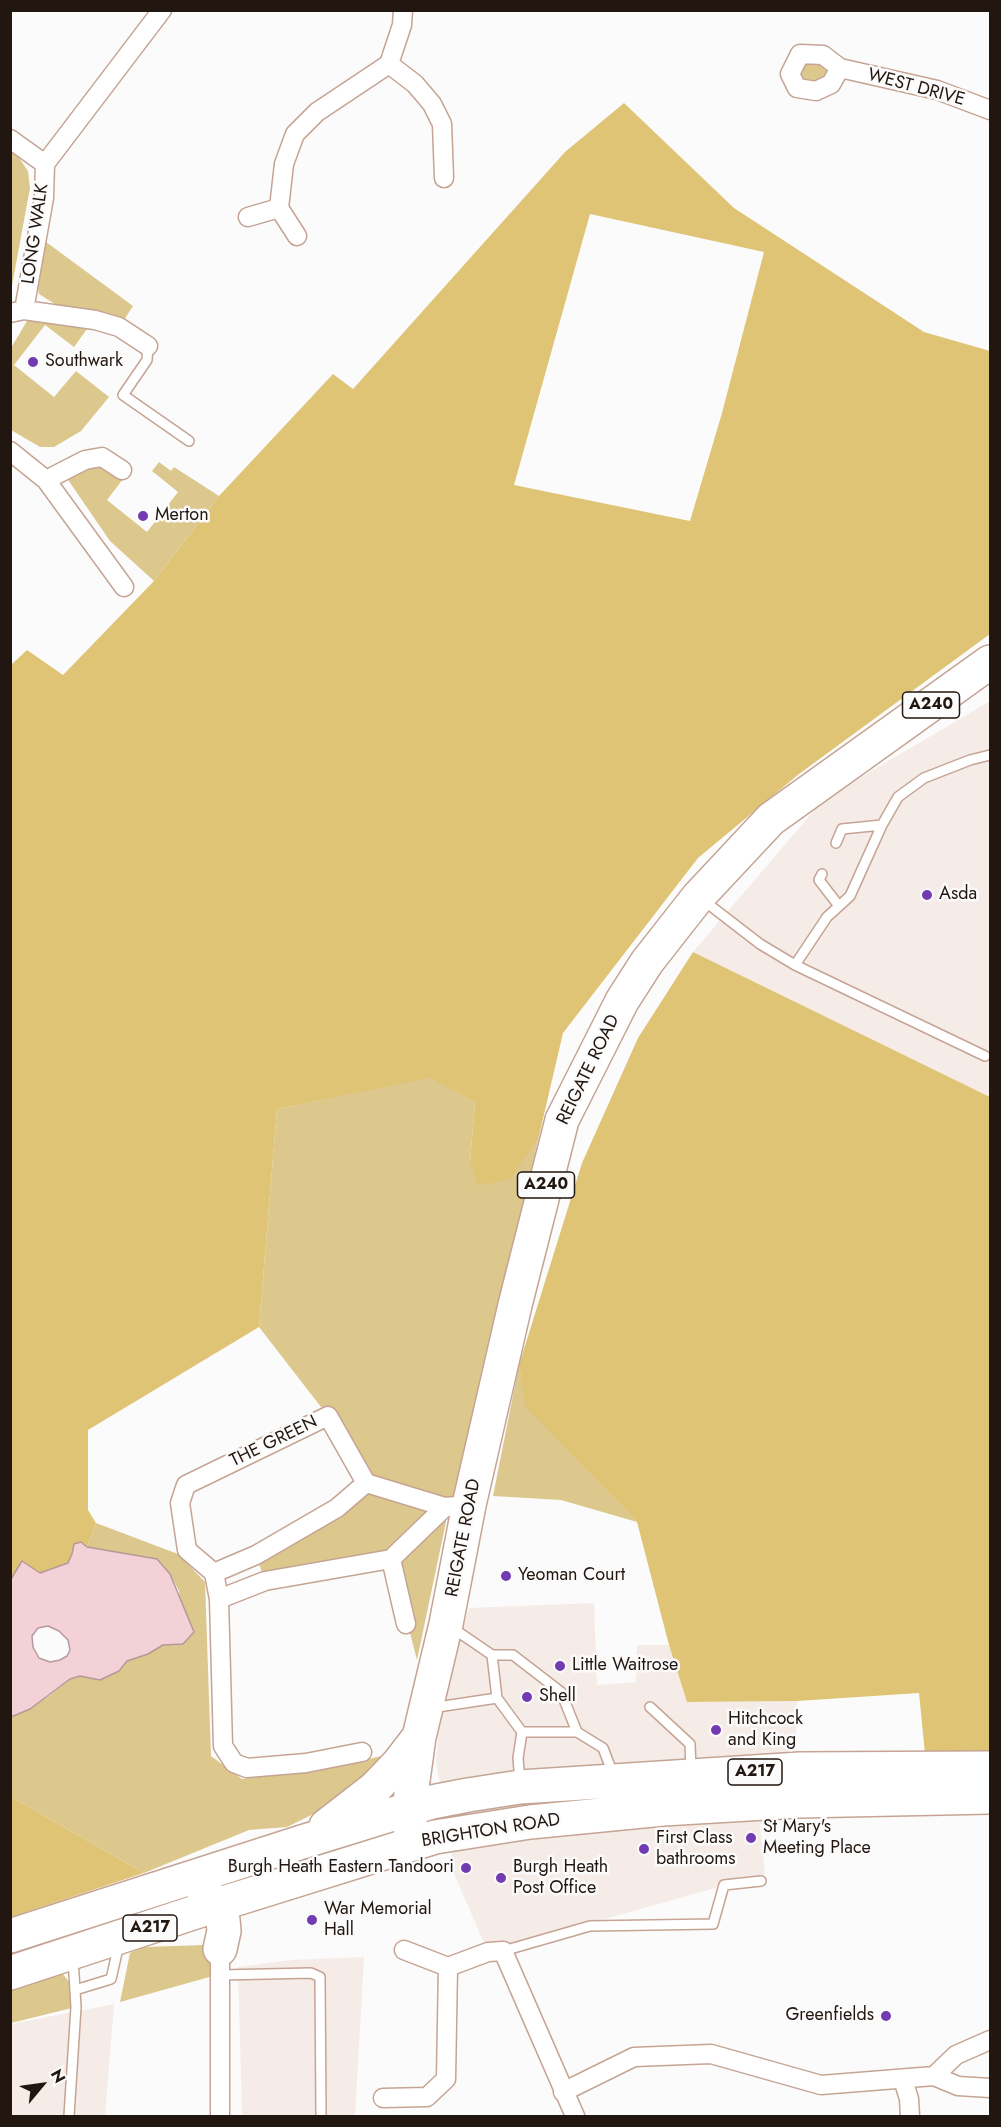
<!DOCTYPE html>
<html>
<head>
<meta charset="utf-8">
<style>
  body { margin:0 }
  #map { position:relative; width:1001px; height:2127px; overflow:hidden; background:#fbfbfb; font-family:Jost,sans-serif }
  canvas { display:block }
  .frame { position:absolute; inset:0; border:12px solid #221610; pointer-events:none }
  .north { position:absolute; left:12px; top:2055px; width:60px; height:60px; -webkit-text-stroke:4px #fbfbfb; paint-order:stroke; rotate:61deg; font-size:16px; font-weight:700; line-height:24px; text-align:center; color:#221610 }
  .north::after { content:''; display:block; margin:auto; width:21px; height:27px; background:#221610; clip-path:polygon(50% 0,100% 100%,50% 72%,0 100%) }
</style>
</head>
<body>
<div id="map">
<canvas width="1001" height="2127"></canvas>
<div class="frame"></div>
<div class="north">N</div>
</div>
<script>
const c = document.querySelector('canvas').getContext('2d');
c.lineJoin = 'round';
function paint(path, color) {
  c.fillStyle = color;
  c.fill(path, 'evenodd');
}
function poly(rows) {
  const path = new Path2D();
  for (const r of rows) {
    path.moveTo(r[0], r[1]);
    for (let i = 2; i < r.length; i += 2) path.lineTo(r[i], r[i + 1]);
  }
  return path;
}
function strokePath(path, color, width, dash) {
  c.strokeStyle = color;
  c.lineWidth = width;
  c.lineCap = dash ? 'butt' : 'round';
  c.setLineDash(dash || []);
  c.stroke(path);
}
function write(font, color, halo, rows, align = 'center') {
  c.font = font + ' Jost,sans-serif';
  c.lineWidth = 5;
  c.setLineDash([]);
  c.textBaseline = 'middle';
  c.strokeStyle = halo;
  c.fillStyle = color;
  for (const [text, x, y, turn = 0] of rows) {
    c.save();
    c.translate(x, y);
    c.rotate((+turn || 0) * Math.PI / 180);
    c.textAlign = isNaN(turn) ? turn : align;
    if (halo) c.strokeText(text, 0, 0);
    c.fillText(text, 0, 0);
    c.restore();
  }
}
paint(poly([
  [990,701,990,1097,693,952,817,807,858,779],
  [594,1603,597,1685,636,1682,637,1645,669,1645,687,1702,797,1701,796,1756,760,1826,765,1874,488,1952,455,1876,436,1761,440,1718,465,1620,469,1608],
  [364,1957,355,2116,242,2116,238,1967,291,1960],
  [114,2004,105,2116,11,2116,11,2024]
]), '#f5ece8');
paint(poly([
  [800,54,840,68,831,84,797,88],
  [11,152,19,158,28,171,30,188,11,291],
  [46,242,133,306,124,320,58,306,39,294,37,284],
  [39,319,87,329,74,347,45,325,14,365,54,397,76,371,109,397,81,431,54,447,40,447,11,430,11,348,27,321],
  [85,460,123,479,107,500,147,532,178,492,152,471,159,462,171,471,174,467,219,496,154,581,110,541,62,471],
  [430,1077,475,1102,470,1161,510,1178,538,1140,456,1496,445,1507,446,1522,417,1660,391,1559,265,1581,256,1555,366,1483,328,1416,259,1327,277,1109],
  [519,1365,526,1405,637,1522,561,1500,493,1496],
  [96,1523,178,1554,205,1582,211,1756,242,1779,341,1766,389,1754,358,1792,287,1827,249,1830,144,1873,13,1798,11,1799,11,1717,49,1696,70,1679,80,1676,100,1680,119,1671,126,1661,148,1654,163,1645,183,1644,179,1591,170,1574,157,1559,87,1547],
  [203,1945,210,1952,213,1976,120,2002,130,1953,145,1947],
  [57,1966,75,1990,76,2007,11,2023,11,1981]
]), '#dcc78d');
paint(poly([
  [624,103,734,208,924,332,990,351,990,634,799,774,698,858,563,1033,538,1140,510,1179,478,1186,470,1161,475,1102,430,1078,277,1109,259,1327,88,1430,88,1510,96,1523,87,1547,72,1554,68,1563,40,1573,11,1579,11,665,27,650,63,675,154,581,219,496,333,374,353,389,565,152],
  [590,214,764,252,722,413,690,521,514,485],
  [693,952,990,1097,990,1754,925,1754,919,1693,797,1701,687,1702,669,1645,637,1522,525,1406,519,1365,582,1163,638,1038],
  [13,1798,144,1873,11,1917,10,1799]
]), '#dfc476');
const water = poly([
  [81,1542,87,1547,157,1559,170,1574,194,1632,183,1644,163,1645,148,1654,127,1661,119,1671,100,1680,80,1676,70,1679,30,1709,11,1717,11,1579,22,1561,40,1573,68,1563,72,1554,74,1544,81,1542],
  [48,1626,59,1631,68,1640,70,1650,67,1656,60,1660,50,1662,39,1658,33,1647,32,1636,38,1628,48,1626]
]);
paint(water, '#f4d1d7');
strokePath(water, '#b5999b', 1.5);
const lane = poly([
  [148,346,147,360,123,395,189,441],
  [836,843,842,829,882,825],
  [822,874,819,880,839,906],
  [703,900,760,944,795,965,985,1056],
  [795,965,827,917,850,896,882,825,898,797,924,778,970,760,990,755],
  [492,1655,513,1655,561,1692,577,1732],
  [497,1698,522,1732],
  [650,1707,690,1744,691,1770],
  [431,1708,497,1698,492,1655,451,1627],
  [520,1782,518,1758,522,1732,577,1732,603,1748,613,1774],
  [503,1951,590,1926,713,1924,724,1885,761,1881],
  [221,1975,311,1973,320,1977,321,2116],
  [75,1990,111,1979,119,1944],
  [69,2116,76,2007,73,1958]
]);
const street = poly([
  [800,54,823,55,840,68,831,84,816,91,797,88,790,74,800,54],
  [389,64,415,84,432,104,442,124,444,178],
  [840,68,937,90,990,110],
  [10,139,45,164,44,198,24,310,10,313],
  [45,164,162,10],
  [248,217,279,208],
  [297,236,279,208,284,164,295,134,317,112,389,64,402,25,403,10],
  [24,310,95,320,119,327,148,346],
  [10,451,46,480,124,587],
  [46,480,85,460,102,457,122,470],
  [366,1483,445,1507],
  [391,1559,406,1624],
  [214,1573,256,1555,337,1508,366,1483,328,1416,186,1485,180,1503,187,1550,214,1573,219,1599,223,1746,234,1763,247,1768,306,1763,362,1752],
  [219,1599,265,1581,391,1559,445,1507,469,1505],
  [404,1950,448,1967],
  [934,2076,958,2086,990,2088],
  [903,2079,909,2099,910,2116],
  [563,2092,634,2057,711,2054,821,2085,934,2076,956,2055,990,2040],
  [383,2098,427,2097,446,2079,448,1967,488,1952,503,1951,575,2116],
  [220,2116,220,1949]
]);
const highway = poly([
  [326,1826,375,1788,398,1764,418,1738],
  [408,1845,411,1833,409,1809,419,1737,446,1624,469,1505,515,1305,562,1120,622,1001,647,962,698,897,771,819,990,662],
  [203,1890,217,1905,223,1920,224,1931,220,1949],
  [10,1936,302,1842,432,1802,468,1795,520,1787,800,1769,990,1768],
  [10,1973,217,1905,435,1837,530,1822,663,1809,799,1801,990,1797]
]);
strokePath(lane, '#c5a494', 12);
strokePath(street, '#c5a494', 21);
strokePath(highway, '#c5a494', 36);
strokePath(lane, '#fff', 9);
strokePath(street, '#fff', 18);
strokePath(highway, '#fff', 33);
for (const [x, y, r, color] of [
  [33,362,6,"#733bb2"],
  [143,516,6,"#733bb2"],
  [927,895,6,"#733bb2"],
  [506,1576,6,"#733bb2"],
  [560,1666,6,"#733bb2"],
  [527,1697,6,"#733bb2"],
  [716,1730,6,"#733bb2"],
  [751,1838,6,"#733bb2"],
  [644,1849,6,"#733bb2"],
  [466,1868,6,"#733bb2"],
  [501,1878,6,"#733bb2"],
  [312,1920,6,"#733bb2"],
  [886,2016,6,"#733bb2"]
]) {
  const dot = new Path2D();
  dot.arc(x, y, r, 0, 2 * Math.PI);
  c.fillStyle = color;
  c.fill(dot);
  strokePath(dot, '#fbfbfb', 2);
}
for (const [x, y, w] of [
  [931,705,57],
  [546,1185,57],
  [755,1772,54],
  [150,1928,54]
]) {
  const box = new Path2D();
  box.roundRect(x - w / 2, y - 13, w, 26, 4.5);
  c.fillStyle = '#fbfbfb';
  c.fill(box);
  strokePath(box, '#221610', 1.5);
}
write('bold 16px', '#221610', null, [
  ["A240",931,705],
  ["A240",546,1185],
  ["A217",755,1772],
  ["A217",150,1928]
]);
write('18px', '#221610', '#fbfbfb', [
  ["WEST DRIVE",916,88,15],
  ["LONG WALK",36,234,-82],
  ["REIGATE ROAD",589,1070,-64],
  ["THE GREEN",274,1442,-26],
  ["REIGATE ROAD",464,1538,-79],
  ["BRIGHTON ROAD",491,1831,-9]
]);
write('18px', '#221610', '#fbfbfb', [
  ["Southwark",45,362],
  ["Merton",155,516],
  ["Asda",939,895],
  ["Yeoman Court",518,1576],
  ["Little Waitrose",572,1666],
  ["Shell",539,1697],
  ["Hitchcock",728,1720],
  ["and King",728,1741],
  ["St Mary's",763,1828],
  ["Meeting Place",763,1849],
  ["First Class",656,1839],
  ["bathrooms",656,1860],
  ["Burgh Heath Eastern Tandoori",454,1868,"right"],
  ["Burgh Heath",513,1868],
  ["Post Office",513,1889],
  ["War Memorial",324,1910],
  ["Hall",324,1931],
  ["Greenfields",874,2016,"right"]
], 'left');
</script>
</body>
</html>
